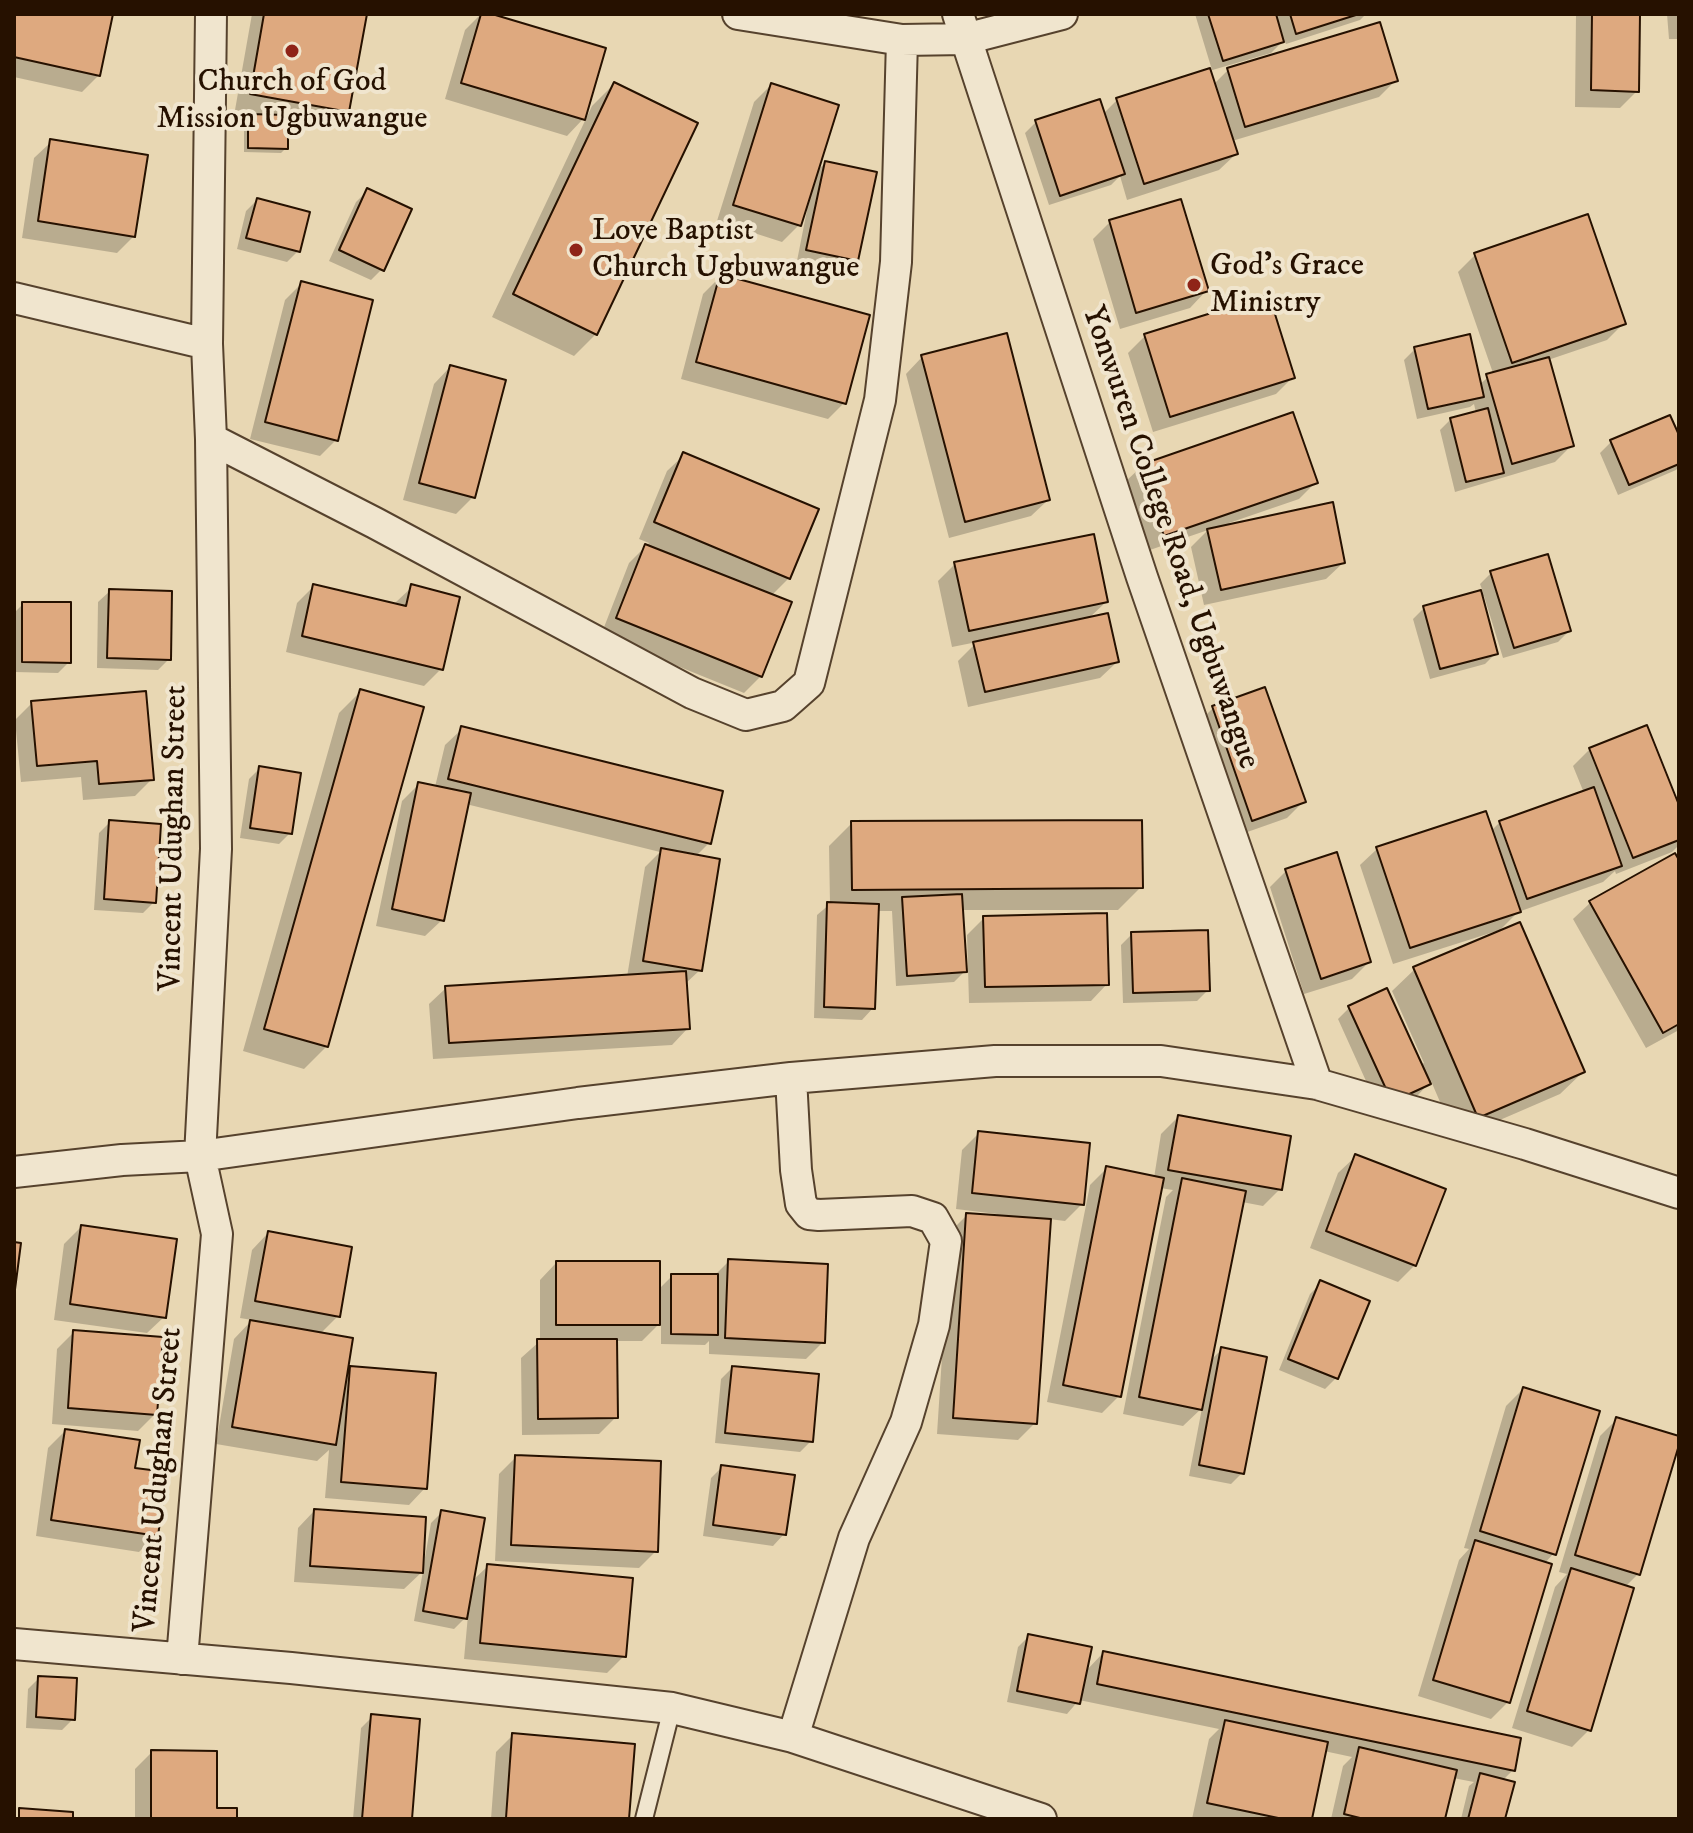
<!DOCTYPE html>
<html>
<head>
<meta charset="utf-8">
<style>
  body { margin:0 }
  #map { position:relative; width:1693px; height:1833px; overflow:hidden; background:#e8d7b3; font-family:"IM FELL DW Pica",serif }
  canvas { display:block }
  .frame { position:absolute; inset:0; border:16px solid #261100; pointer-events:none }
</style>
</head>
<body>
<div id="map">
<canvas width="1693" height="1833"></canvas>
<div class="frame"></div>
</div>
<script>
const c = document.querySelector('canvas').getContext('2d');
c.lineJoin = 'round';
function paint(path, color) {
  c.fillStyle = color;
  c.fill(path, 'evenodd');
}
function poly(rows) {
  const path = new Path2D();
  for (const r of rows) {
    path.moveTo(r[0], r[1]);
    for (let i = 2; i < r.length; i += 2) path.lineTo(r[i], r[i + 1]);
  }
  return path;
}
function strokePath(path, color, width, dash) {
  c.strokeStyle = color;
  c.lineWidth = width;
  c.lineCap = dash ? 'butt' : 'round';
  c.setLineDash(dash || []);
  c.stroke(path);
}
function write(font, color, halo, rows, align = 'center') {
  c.font = font + ' "IM FELL DW Pica",serif';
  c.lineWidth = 8;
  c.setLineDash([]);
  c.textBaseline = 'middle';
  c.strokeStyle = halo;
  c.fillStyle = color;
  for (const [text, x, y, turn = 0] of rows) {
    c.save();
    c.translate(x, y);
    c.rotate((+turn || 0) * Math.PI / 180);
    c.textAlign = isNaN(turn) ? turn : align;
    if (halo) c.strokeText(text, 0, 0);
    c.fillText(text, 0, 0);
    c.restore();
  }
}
paint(poly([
  [14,14,111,14,99,75,82,92,14,77],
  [252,14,365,14,348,111,331,128,286,120,286,148,281,153,244,152,244,121,251,113,235,110],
  [481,14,485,14,583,119,567,136,445,99,465,30],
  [1195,14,1366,14,1360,20,1286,44,1284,40,1271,53,1209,71,1213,85,1228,70,1396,80,1379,97,1232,141,1236,154,1219,170,1127,200,1120,176,1111,185,1049,205,1025,133,1036,122,1103,114,1117,100,1212,70],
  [1576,14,1638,14,1637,91,1620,108,1575,107],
  [1667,14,1679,14,1679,39,1669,39],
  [614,84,596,334,574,356,492,317,592,106],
  [771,85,816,172,825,163,856,260,845,271,797,261,807,210,804,209,799,225,782,242,717,221,754,102],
  [51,142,134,236,117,253,22,238,34,158],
  [1679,150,1679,190,1677,152],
  [367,191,382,269,371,280,329,261,356,202],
  [257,200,298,251,287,262,237,249,246,211],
  [1110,222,1206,291,1190,308,1120,329,1093,239],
  [1475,255,1624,323,1607,340,1548,360,1572,445,1555,462,1455,492,1440,430,1451,419,1476,413,1474,404,1470,407,1417,419,1404,360,1415,349,1479,385,1493,373,1458,272],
  [720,277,845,402,828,419,681,379,703,294],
  [301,284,336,440,320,456,250,439,285,300],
  [1145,336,1293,377,1276,394,1153,432,1128,353],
  [922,357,1048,500,1031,516,949,538,906,374],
  [450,367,473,497,456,514,403,500,434,384],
  [1679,440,1679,467,1676,470,1618,495,1600,453,1611,442],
  [684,455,789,578,771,596,761,676,744,693,601,635,629,563,649,543,639,539,667,471],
  [1141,467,1316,482,1299,499,1229,523,1230,526,1343,563,1326,579,1204,605,1191,547,1208,530,1147,551,1124,483],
  [955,564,1106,602,1088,619,1117,662,1100,678,968,707,958,661,977,642,952,647,938,581],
  [1491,573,1569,631,1558,642,1503,658,1484,596,1481,597,1496,653,1485,664,1430,679,1413,619,1424,608,1483,592,1480,584],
  [314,586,395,603,412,587,441,669,424,686,286,652,297,603],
  [110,591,169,659,158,670,97,668,98,602],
  [23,604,69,662,58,673,14,672,14,613],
  [361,691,327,1046,304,1069,243,1051,339,713],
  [32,703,152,779,135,796,83,800,81,777,21,782,15,720],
  [1213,708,1304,801,1287,818,1236,836,1196,725],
  [462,729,709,843,696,856,700,970,685,984,688,1028,672,1045,433,1059,429,1004,446,988,627,977,645,867,660,852,466,804,442,920,425,936,376,926,402,801,419,784,435,787,445,745],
  [1590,749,1679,810,1679,845,1672,852,1616,874,1615,871,1603,882,1518,912,1500,930,1393,964,1360,865,1377,849,1491,831,1500,822,1584,793,1573,766],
  [260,768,290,833,279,844,240,838,249,779],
  [110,822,154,902,143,913,94,910,99,833],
  [852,823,1141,887,1118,910,961,910,965,971,954,982,896,986,892,911,876,911,873,1008,862,1020,814,1018,817,915,830,904,829,846],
  [1674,856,1679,864,1679,1030,1646,1048,1573,919,1590,903],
  [1287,870,1369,962,1352,979,1304,994,1270,887],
  [984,918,1107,984,1091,1001,969,1003,967,935],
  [1132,934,1208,990,1197,1001,1123,1003,1121,945],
  [1415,969,1583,1072,1560,1094,1456,1139,1431,1081,1418,1095,1380,1112,1338,1019,1349,1008,1386,991,1420,1065,1424,1063,1392,991],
  [1178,1117,1280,1189,1263,1206,1242,1202,1210,1361,1222,1349,1242,1473,1231,1484,1189,1476,1202,1408,1183,1426,1123,1414,1166,1197,1173,1190,1160,1188,1119,1396,1102,1413,1047,1402,1090,1185,1107,1168,1154,1178,1161,1134],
  [979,1133,1082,1204,1065,1221,1049,1219,1035,1423,1018,1440,937,1434,950,1232,967,1215,996,1217,997,1214,956,1209,962,1150],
  [1355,1157,1415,1265,1398,1282,1310,1248,1338,1173],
  [81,1227,164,1317,147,1333,54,1320,64,1244],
  [268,1233,338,1316,320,1334,346,1373,351,1368,425,1488,409,1505,325,1498,329,1450,317,1461,216,1444,234,1339,252,1320,240,1318,252,1250],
  [729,1261,823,1342,806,1359,709,1354,709,1341,705,1345,661,1344,661,1322,642,1341,615,1341,616,1417,599,1434,522,1435,521,1358,540,1341,540,1280,556,1263,658,1290,672,1276,714,1276],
  [1321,1283,1336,1378,1325,1389,1279,1370,1310,1294],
  [74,1332,155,1414,138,1431,52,1424,57,1349],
  [732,1368,811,1441,800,1452,715,1443,721,1379],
  [1523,1389,1554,1553,1544,1564,1508,1702,1491,1719,1418,1696,1459,1560,1469,1549,1464,1548,1506,1406],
  [1617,1419,1679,1438,1638,1574,1625,1587,1589,1730,1572,1747,1512,1728,1555,1587,1567,1574,1559,1572,1600,1436],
  [65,1431,133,1469,156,1535,139,1552,36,1536,48,1448],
  [516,1457,656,1551,639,1568,495,1561,499,1474],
  [722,1467,784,1534,773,1546,703,1536,711,1478],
  [314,1511,424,1563,431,1523,442,1512,471,1582,488,1566,624,1656,607,1673,464,1659,468,1615,454,1629,414,1621,423,1571,404,1589,294,1582,298,1528],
  [1029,1636,1085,1672,1103,1653,1513,1770,1502,1781,1503,1819,1461,1819,1469,1786,1474,1782,1453,1778,1443,1819,1331,1819,1343,1766,1352,1757,1324,1751,1310,1819,1192,1819,1209,1739,1219,1729,1079,1700,1067,1714,1007,1702,1018,1647],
  [39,1678,73,1719,62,1730,26,1728,28,1689],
  [372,1717,410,1819,353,1819,361,1728],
  [513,1735,633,1746,627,1819,491,1819,496,1752],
  [152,1752,215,1810,235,1819,135,1819,135,1769]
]), '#0003');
const building = poly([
  [14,14,113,14,100,76,14,57,14,14],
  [264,14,367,14,349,112,250,94,264,14],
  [481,14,492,14,606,48,585,120,461,83,481,14],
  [1208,14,1276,14,1284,42,1223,61,1208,14],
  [1290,14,1359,14,1296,34,1290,14],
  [1592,14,1640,14,1639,92,1591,90,1592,14],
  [1380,22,1398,81,1245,127,1227,68,1380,22],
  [1210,68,1238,154,1144,184,1116,98,1210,68],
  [614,82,698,123,597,335,513,294,614,82],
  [771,83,839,105,801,226,733,205,771,83],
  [1100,99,1125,174,1060,196,1035,120,1100,99],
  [248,114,288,115,288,149,248,148,248,114],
  [50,139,148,155,135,237,38,221,50,139],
  [825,161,877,172,858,261,806,250,825,161],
  [367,188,412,209,384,271,339,250,367,188],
  [257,198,310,212,300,252,246,238,257,198],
  [1181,199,1209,291,1136,313,1109,220,1181,199],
  [1588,214,1626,324,1512,363,1474,253,1588,214],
  [720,274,870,315,846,404,696,362,720,274],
  [301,281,373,300,338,441,265,422,301,281],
  [1269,295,1295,378,1170,417,1144,334,1269,295],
  [1007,333,1050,500,965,522,921,355,1007,333],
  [1470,334,1484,397,1428,409,1414,347,1470,334],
  [1549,357,1574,446,1512,464,1486,374,1549,357],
  [450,365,506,380,475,498,419,483,450,365],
  [1488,408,1504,473,1466,482,1450,418,1488,408],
  [1293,412,1318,483,1164,536,1140,465,1293,412],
  [1670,415,1679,435,1679,464,1629,485,1610,440,1670,415],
  [683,452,819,509,790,579,654,522,683,452],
  [1333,502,1345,563,1221,590,1207,529,1333,502],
  [1094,534,1108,602,969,631,954,562,1094,534],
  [645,544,792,602,762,677,616,618,645,544],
  [1548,554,1571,631,1514,648,1490,571,1548,554],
  [313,584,406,606,411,584,460,597,443,670,302,636,313,584],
  [109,589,172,591,171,660,107,658,109,589],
  [1481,590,1498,654,1440,669,1423,606,1481,590],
  [22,602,71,602,71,663,22,662,22,602],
  [1108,613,1119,662,985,692,973,642,1108,613],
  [1265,687,1306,802,1252,821,1212,706,1265,687],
  [360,689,424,707,328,1047,264,1029,360,689],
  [146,691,154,780,99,784,97,761,37,766,31,701,146,691],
  [1647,725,1679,805,1679,840,1633,858,1589,748,1647,725],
  [461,726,723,791,711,844,448,779,461,726],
  [259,766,301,773,292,834,250,828,259,766],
  [418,782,471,793,444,921,392,909,418,782],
  [1594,787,1622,866,1527,899,1499,821,1594,787],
  [1486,811,1521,912,1410,948,1376,847,1486,811],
  [109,820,161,824,156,903,104,899,109,820],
  [1142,820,1143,888,852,890,851,821,1142,820],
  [661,848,720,859,702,971,643,961,661,848],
  [1337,852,1371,962,1321,979,1285,869,1337,852],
  [1675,853,1679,860,1679,1024,1663,1033,1589,901,1675,853],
  [962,894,967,972,907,976,902,897,962,894],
  [827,902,879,904,875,1009,824,1007,827,902],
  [1107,913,1109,985,985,987,983,916,1107,913],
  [1520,922,1585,1072,1478,1118,1413,967,1520,922],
  [1208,930,1210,991,1133,993,1131,932,1208,930],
  [686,971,690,1029,449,1043,445,986,686,971],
  [1387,988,1431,1084,1392,1102,1348,1006,1387,988],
  [1178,1115,1291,1136,1282,1190,1168,1170,1178,1115],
  [978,1131,1090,1143,1084,1205,972,1193,978,1131],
  [1355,1154,1446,1189,1416,1266,1326,1231,1355,1154],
  [1106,1166,1164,1178,1121,1397,1063,1385,1106,1166],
  [1182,1178,1246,1191,1202,1410,1139,1397,1182,1178],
  [966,1213,1051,1219,1037,1424,953,1418,966,1213],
  [81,1225,177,1239,166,1318,70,1304,81,1225],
  [268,1231,352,1247,340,1317,255,1301,268,1231],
  [14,1242,21,1243,14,1297,14,1242],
  [728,1259,828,1264,825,1343,725,1338,728,1259],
  [556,1261,660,1261,660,1325,556,1325,556,1261],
  [671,1274,718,1274,718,1335,671,1334,671,1274],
  [1320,1280,1370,1301,1338,1379,1288,1359,1320,1280],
  [250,1320,353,1338,336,1445,232,1427,250,1320],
  [73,1330,163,1337,157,1415,68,1408,73,1330],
  [537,1339,617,1339,618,1418,538,1419,537,1339],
  [1221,1347,1267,1357,1244,1474,1199,1465,1221,1347],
  [350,1366,436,1373,427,1489,341,1482,350,1366],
  [732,1366,819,1374,813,1442,725,1433,732,1366],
  [1523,1387,1600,1411,1556,1555,1480,1531,1523,1387],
  [1616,1417,1679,1436,1679,1445,1640,1575,1575,1555,1616,1417],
  [65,1429,140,1440,135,1468,167,1472,158,1536,51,1520,65,1429],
  [515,1455,661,1461,658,1552,511,1545,515,1455],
  [721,1465,795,1475,786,1535,713,1525,721,1465],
  [314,1509,426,1517,423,1573,310,1566,314,1509],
  [441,1510,485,1518,467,1619,423,1611,441,1510],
  [1475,1540,1552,1564,1510,1703,1433,1680,1475,1540],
  [487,1564,633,1578,626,1657,480,1643,487,1564],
  [1571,1568,1634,1588,1591,1731,1527,1711,1571,1568],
  [1028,1634,1092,1647,1080,1704,1017,1691,1028,1634],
  [1103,1651,1521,1738,1515,1771,1097,1684,1103,1651],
  [38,1676,77,1678,75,1720,36,1717,38,1676],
  [371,1714,420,1719,412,1819,362,1819,371,1714],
  [1225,1720,1328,1742,1312,1819,1283,1819,1207,1803,1225,1720],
  [512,1733,635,1744,629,1819,506,1818,512,1733],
  [1359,1747,1457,1770,1445,1819,1364,1819,1344,1814,1359,1747],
  [151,1750,217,1751,217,1808,237,1808,237,1819,151,1819,151,1750],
  [1480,1773,1515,1782,1505,1819,1468,1819,1480,1773],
  [19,1808,73,1812,73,1819,19,1819,19,1808]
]);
paint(building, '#dea97f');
strokePath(building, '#261100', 2);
const service = poly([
  [644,1819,672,1708]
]);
const minor = poly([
  [738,14,902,40,965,39,1062,14],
  [958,14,1142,577,1317,1084],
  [14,298,207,344],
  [211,439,375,523,692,693,746,715,783,706,809,683,880,400,896,262,902,40],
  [791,1078,796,1170,801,1204,809,1214,819,1215,912,1211,933,1218,946,1241,934,1325,906,1422,854,1538,793,1737],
  [14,1172,122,1160,200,1156,578,1103,791,1078,995,1061,1161,1061,1317,1084,1525,1144,1679,1193],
  [14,1644,291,1668,672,1708,793,1737,1041,1819],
  [182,1659,217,1234,200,1156,216,849,211,439,207,344,211,14]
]);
strokePath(service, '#56422d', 20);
strokePath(minor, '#56422d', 34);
strokePath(service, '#f0e5ce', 16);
strokePath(minor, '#f0e5ce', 30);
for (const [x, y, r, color] of [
  [292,51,8,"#8f2418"],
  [576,250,8,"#8f2418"],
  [1194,285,8,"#8f2418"]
]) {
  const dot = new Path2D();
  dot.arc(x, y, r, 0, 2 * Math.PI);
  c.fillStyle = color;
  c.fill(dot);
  strokePath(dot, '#f0e5ce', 3);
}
write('32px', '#261100', '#f0e5ce', [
  ["Church of God",292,83,"center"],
  ["Mission Ugbuwangue",292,120,"center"],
  ["Love Baptist",592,232],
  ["Church Ugbuwangue",592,269],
  ["God's Grace",1210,267],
  ["Ministry",1210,304]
], 'left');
write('32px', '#261100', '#f0e5ce', [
  ["Yonwuren College Road, Ugbuwangue",1169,538,71],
  ["Vincent Udughan Street",175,838,-89],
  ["Vincent Udughan Street",160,1480,-85]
]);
</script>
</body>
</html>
